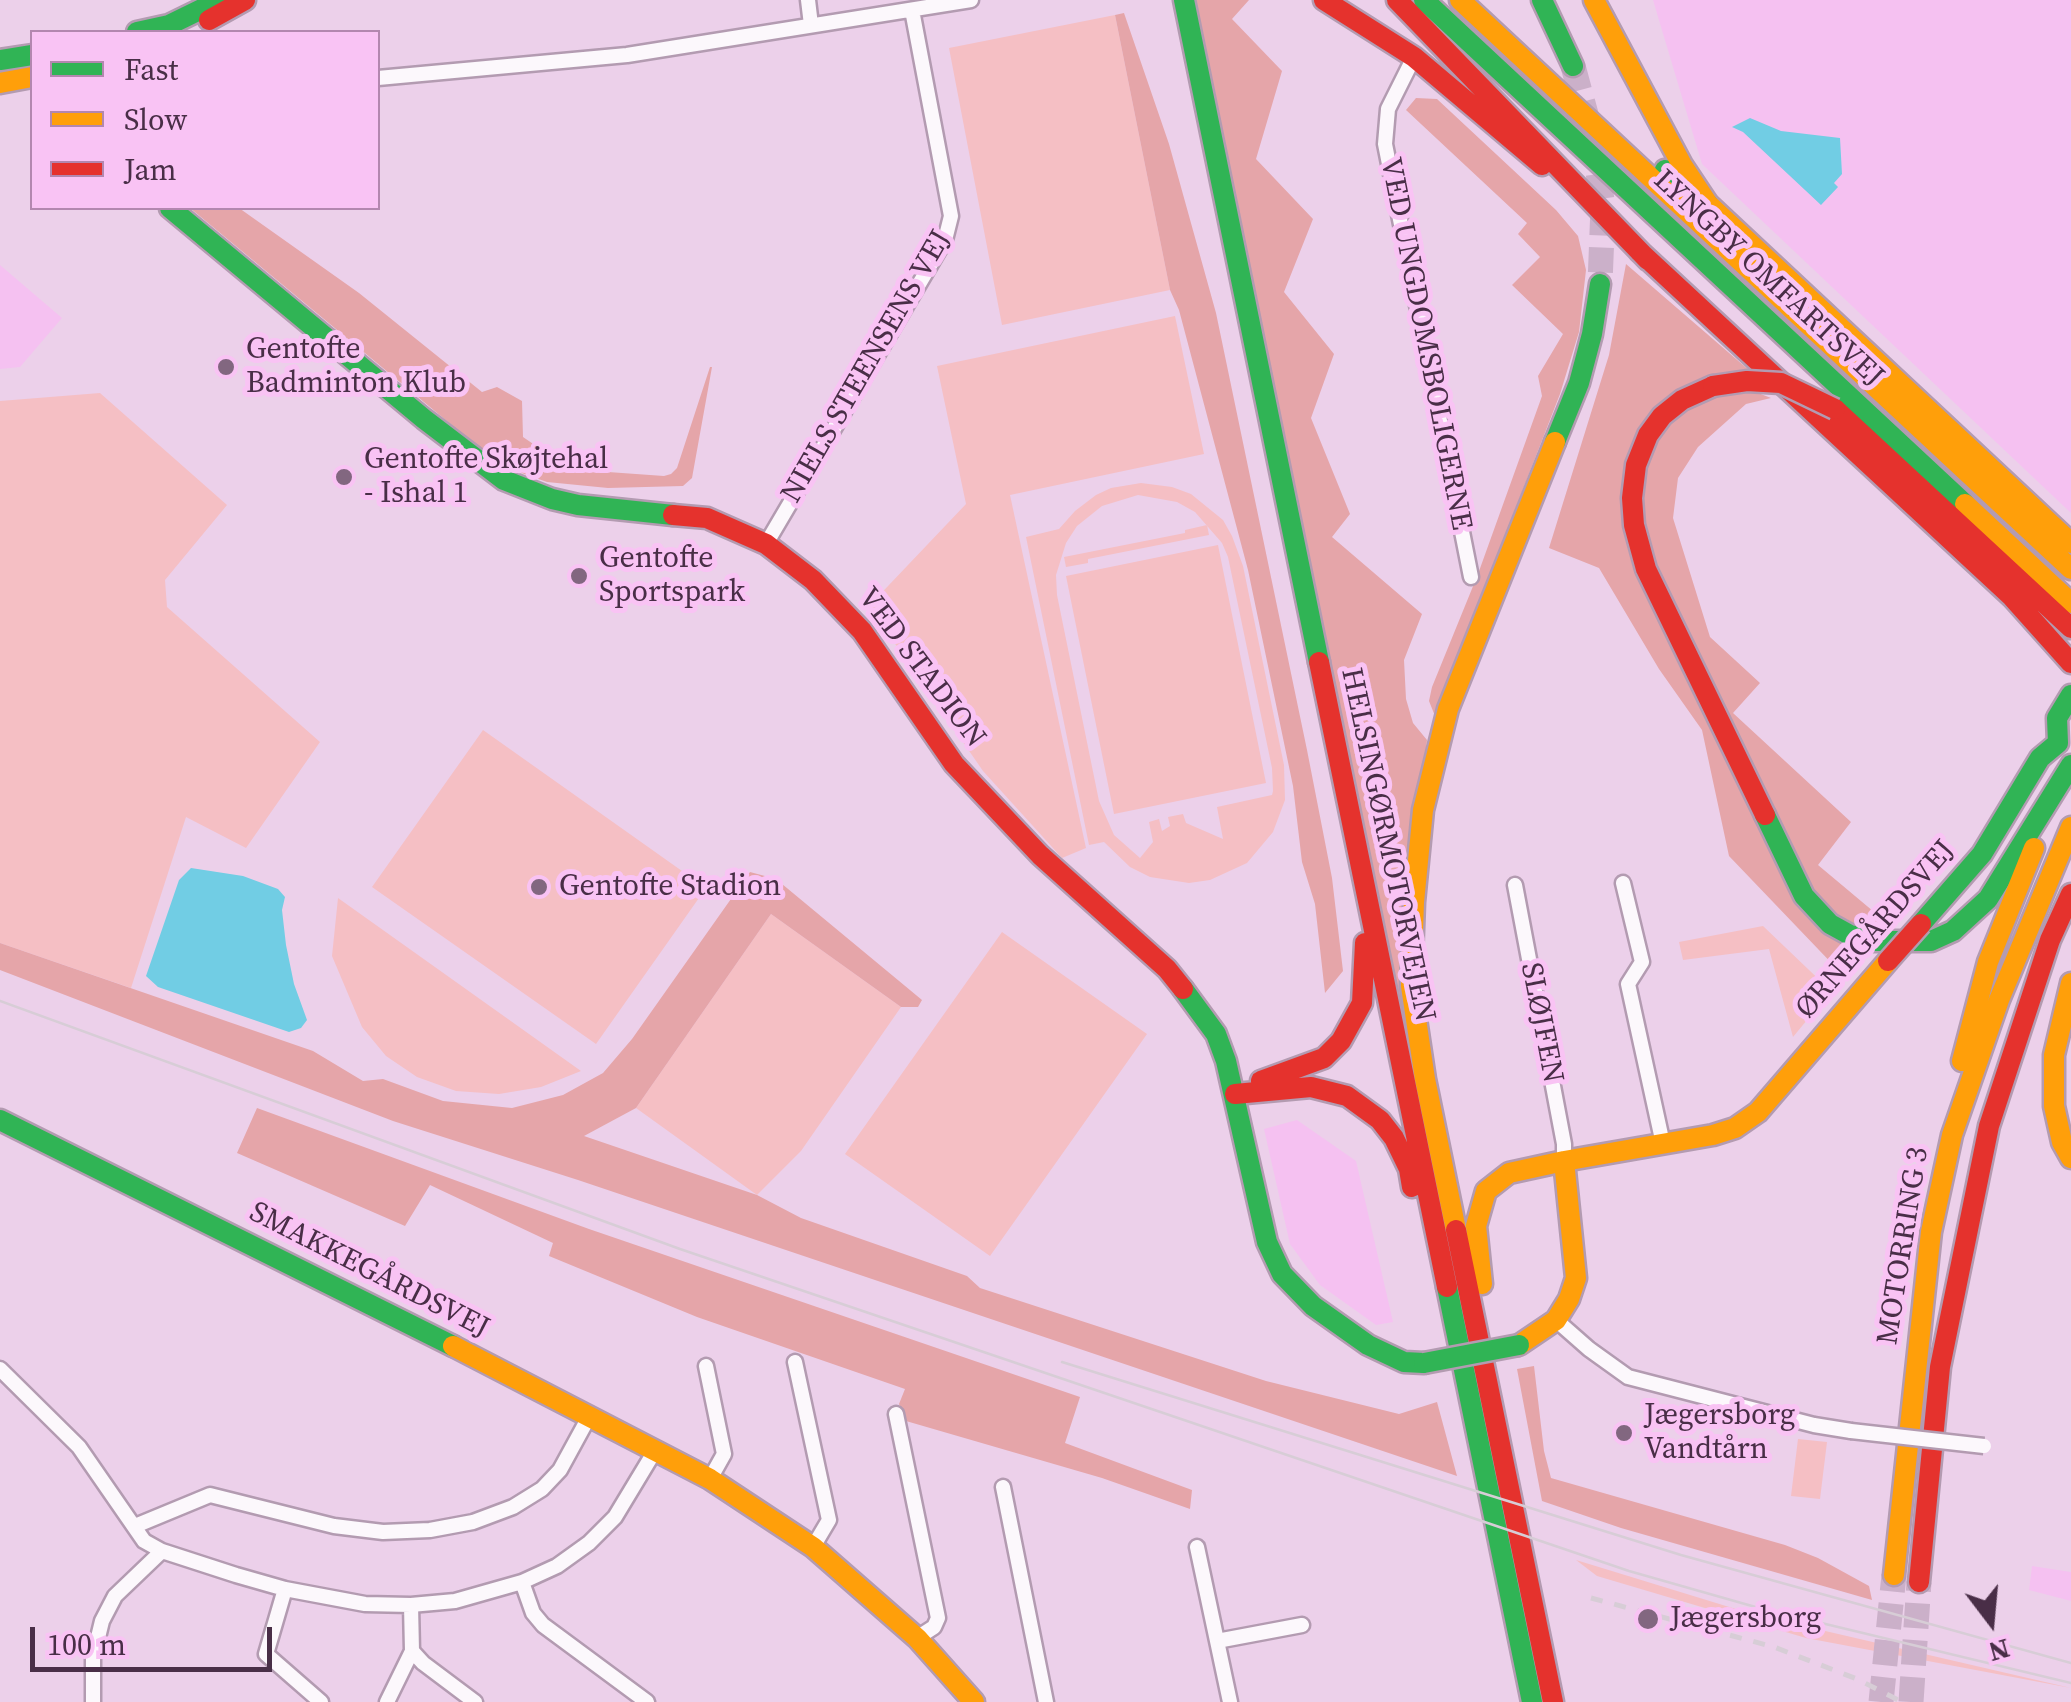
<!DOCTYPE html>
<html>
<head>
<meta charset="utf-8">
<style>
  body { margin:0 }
  #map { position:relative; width:2071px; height:1702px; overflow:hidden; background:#ecd0ea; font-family:"Source Serif 4",serif }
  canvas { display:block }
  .legend { position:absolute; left:30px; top:30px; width:350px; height:180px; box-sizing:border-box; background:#f9c3f4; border:2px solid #b387af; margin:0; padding:12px 18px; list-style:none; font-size:30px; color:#492e47 }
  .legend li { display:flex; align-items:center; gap:20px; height:50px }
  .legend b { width:50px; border:2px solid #b387af }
  .north { position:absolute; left:1941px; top:1572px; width:100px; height:100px; -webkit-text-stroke:8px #f9c3f4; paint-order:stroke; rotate:164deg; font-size:28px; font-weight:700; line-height:40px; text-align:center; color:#492e47 }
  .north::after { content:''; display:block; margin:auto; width:35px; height:45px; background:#492e47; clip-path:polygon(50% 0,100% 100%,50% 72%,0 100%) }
  .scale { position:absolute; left:30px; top:1627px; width:242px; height:45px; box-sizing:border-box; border:5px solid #492e47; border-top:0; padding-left:12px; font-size:30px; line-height:35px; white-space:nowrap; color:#492e47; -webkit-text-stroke:8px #f9c3f4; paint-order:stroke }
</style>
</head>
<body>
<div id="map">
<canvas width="2071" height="1702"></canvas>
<ul class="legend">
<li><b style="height:12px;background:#30b455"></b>Fast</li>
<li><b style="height:12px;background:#ff9f0a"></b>Slow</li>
<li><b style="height:12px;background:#e5322d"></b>Jam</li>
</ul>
<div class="north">N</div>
<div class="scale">100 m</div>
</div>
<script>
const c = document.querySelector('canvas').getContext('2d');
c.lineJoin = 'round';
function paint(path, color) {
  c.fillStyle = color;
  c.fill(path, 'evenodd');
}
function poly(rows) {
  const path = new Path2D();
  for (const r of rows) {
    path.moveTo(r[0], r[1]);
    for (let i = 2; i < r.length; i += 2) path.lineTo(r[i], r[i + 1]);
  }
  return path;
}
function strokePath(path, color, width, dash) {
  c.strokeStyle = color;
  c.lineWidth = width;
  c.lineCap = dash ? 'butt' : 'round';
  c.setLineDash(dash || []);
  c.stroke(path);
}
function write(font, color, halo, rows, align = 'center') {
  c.font = font + ' "Source Serif 4",serif';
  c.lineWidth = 10;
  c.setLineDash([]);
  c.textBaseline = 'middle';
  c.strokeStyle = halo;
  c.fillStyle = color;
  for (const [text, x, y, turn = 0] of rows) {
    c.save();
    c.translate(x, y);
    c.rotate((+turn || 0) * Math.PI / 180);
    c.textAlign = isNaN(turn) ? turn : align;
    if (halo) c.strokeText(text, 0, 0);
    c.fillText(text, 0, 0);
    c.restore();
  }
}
paint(poly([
  [1653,0,2071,0,2071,513,1702,164],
  [0,265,62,318,20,367,0,369],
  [1297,1120,1356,1161,1393,1322,1376,1325,1320,1285,1290,1244,1264,1129],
  [2032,1566,2071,1572,2071,1601,2029,1590]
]), '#f5c1f1');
paint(poly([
  [1115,15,1170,290,1002,325,949,48],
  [1175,316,1204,454,1010,495,1086,848,1062,858,983,771,869,606,966,504,937,366],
  [100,393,227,505,165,580,167,607,320,742,246,848,186,817,131,988,0,943,0,401],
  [1141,483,1172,487,1191,494,1223,520,1232,536,1243,566,1284,765,1285,800,1273,832,1247,863,1210,880,1189,883,1150,877,1130,867,1104,842,1089,845,1026,537,1059,529,1075,511,1096,495,1111,488],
  [1138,495,1177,502,1195,512,1222,543,1228,557,1272,768,1273,791,1272,795,1217,807,1223,839,1186,823,1183,814,1168,817,1170,826,1162,831,1159,819,1149,822,1153,842,1140,858,1114,835,1099,801,1057,595,1056,575,1066,543,1077,526,1102,506],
  [1207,525,1209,535,1088,559,1088,563,1066,567,1064,557,1185,533,1185,530],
  [1218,545,1266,783,1114,814,1066,576],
  [483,730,706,888,596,1044,372,887],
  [338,898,581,1071,541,1087,499,1094,456,1091,417,1077,386,1056,362,1027,332,956],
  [771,914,901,1007,801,1151,757,1195,636,1108],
  [1763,926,1831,991,1793,1037,1769,949,1683,960,1679,942],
  [1002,932,1147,1034,990,1256,845,1154],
  [1798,1439,1827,1442,1820,1499,1791,1496],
  [1576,1560,1752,1614,2071,1688,1806,1638,1597,1576]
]), '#f5bfc4');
paint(poly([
  [1196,0,1249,0,1232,19,1282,71,1256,159,1313,219,1284,292,1334,354,1311,418,1350,514,1332,537,1422,614,1404,660,1406,699,1413,723,1427,740,1401,1014],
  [1124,13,1169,144,1216,313,1307,750,1332,878,1343,971,1325,993,1315,904,1302,862,1293,786,1248,570,1179,310,1170,290,1115,15],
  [1416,98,1437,99,1556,210,1578,236,1586,270,1579,332,1560,394,1435,716,1429,701,1432,687,1478,574,1542,396,1538,376,1563,334,1512,285,1540,257,1518,234,1527,223,1406,110],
  [190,208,239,208,359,293,482,392,497,387,522,401,523,437,564,465,580,470,664,476,671,474,677,468,710,367,712,367,692,478,683,486,608,488,547,482,516,471,483,451],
  [1626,264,1750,371,1679,392,1622,507,1827,932,1848,948,1863,953,1841,973,1729,856,1702,730,1659,669,1599,568,1549,548,1609,355],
  [1753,391,1771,398,1746,404,1698,447,1678,478,1673,518,1710,637,1760,683,1733,713,1851,822,1818,865,1892,927,1883,938,1826,909,1803,877,1653,556,1642,516,1643,473,1667,424,1688,407,1712,397],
  [750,872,776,879,922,1000,918,1007,901,1007,771,914,636,1108,584,1136,757,1195,801,1218,967,1276,980,1288,1266,1381,1399,1414,1437,1402,1457,1476,578,1180,393,1121,0,970,0,943,313,1051,363,1081,383,1079,443,1101,512,1108,563,1095,603,1073,632,1039],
  [257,1108,589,1229,1080,1397,1065,1443,1192,1490,1190,1509,1102,1478,906,1421,899,1404,905,1389,697,1317,549,1256,553,1243,430,1185,405,1226,237,1153],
  [1534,1366,1544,1451,1551,1478,1785,1545,1818,1558,1869,1586,1872,1600,1621,1528,1542,1501,1517,1369]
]), '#e5a5a9');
paint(poly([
  [1750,118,1781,131,1840,138,1842,174,1834,183,1838,187,1821,205,1743,132,1732,127],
  [191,868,243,876,278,889,285,897,282,910,286,945,294,984,307,1020,301,1028,289,1032,158,987,146,976,179,880]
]), '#71cde4');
strokePath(poly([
  [1573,66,1594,144,1603,207,1600,284],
  [1881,1702,1894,1575],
  [1911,1702,1919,1582]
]), '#cbb0c9', 25, [25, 12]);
const street = poly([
  [808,0,811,25],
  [1414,57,1388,109,1385,144,1471,577],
  [378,78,627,55,971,0],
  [766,544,945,240,951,216,912,10],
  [1623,883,1642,962,1628,984,1663,1144],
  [1515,885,1564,1144,1564,1161],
  [1556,1320,1589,1349,1628,1377,1814,1425,1851,1431],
  [795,1362,829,1520,813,1547],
  [706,1366,724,1454,710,1479],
  [0,1369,79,1447,144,1541,162,1551,236,1575,285,1589,365,1604,411,1605,455,1601,522,1582,557,1566,589,1543,615,1517,656,1449],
  [896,1414,938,1618,934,1627,917,1638],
  [1003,1487,1046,1702],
  [135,1526,210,1495,334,1526,383,1532,430,1530,473,1522,513,1507,542,1489,560,1470,590,1415],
  [1197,1547,1230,1702],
  [522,1582,533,1613,543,1625,647,1702],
  [285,1589,266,1654,321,1702],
  [411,1605,412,1651,423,1663,475,1702],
  [1217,1641,1302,1625],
  [93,1702,93,1658,102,1621,115,1596,162,1551],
  [387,1702,412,1651]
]);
const fast = poly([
  [1184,0,1319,662],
  [1424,0,1965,504],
  [1542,0,1573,66],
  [137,32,169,25,220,0],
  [0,60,32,55],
  [1665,170,1708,204],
  [170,208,424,419,504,480,552,499,578,505,673,515],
  [1555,442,1579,383,1592,334,1600,284],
  [1765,815,1804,896,1830,924,1850,935,1875,941,1931,941,1953,931,1988,899,2071,765],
  [1921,924,1982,854,2040,758,2058,743,2057,718,2071,695],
  [1183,989,1216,1034,1226,1061,1267,1242,1282,1274,1313,1306,1368,1345,1404,1362,1424,1363],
  [0,1120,453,1346],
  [1447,1287,1532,1702]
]);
const slow = poly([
  [1460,0,2071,569],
  [1594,0,1682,165,1708,204,2071,543],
  [0,83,32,77],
  [1965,504,2071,603],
  [2071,983,2054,1055,2054,1106,2062,1142,2071,1158],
  [1962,1061,1988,962,2034,848],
  [1456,1230,1425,1079,1411,986,1414,902,1423,810,1448,709,1555,442],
  [1482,1284,1476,1226,1486,1191,1509,1173,1564,1161],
  [1519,1345,1556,1320,1569,1299,1576,1278,1564,1161,1713,1135,1735,1128,1758,1112,1888,961],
  [453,1346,710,1479,813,1547,917,1638,974,1702],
  [1894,1575,1931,1232,1952,1135,1999,1000,2071,827]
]);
const jam = poly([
  [1324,0,1414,57,1542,165],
  [1397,0,1648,260],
  [209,20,245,0],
  [1639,251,2012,597,2071,663],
  [1713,386,1682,400,1662,416,1648,435,1636,465,1632,498,1634,525,1646,569,1765,815],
  [1835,409,2071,628],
  [673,515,707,518,766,544,813,580,862,631,954,764,1040,855,1167,969,1183,989],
  [1319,662,1447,1287],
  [1261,1081,1324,1058,1341,1041,1362,1003,1365,943],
  [1235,1094,1311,1087,1347,1096,1380,1120,1394,1138,1409,1169,1412,1187],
  [1456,1230,1553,1702],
  [1919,1582,1940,1367,1989,1126,2050,940,2071,894]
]);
strokePath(street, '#b39bb1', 19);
strokePath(fast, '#b39bb1', 25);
strokePath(slow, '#b39bb1', 25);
strokePath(jam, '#b39bb1', 25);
strokePath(street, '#fcf8fc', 14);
strokePath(fast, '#30b455', 20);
strokePath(slow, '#ff9f0a', 20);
strokePath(jam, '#e5322d', 20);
strokePath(poly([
  [0,1001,680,1249,1629,1571,1759,1608,2071,1683],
  [1062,1362,1681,1555,2071,1663]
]), '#d7cdd6', 2.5);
strokePath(poly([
  [1591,1598,1774,1647,1857,1679,1902,1702]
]), '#d7cdd6', 5, [12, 12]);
const streetBridge = poly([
  [1851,1431,1984,1446]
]);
const fastBridge = poly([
  [1424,1363,1519,1345]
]);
const jamBridge = poly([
  [1713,386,1747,381,1781,383,1835,409],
  [1888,961,1921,924]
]);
strokePath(streetBridge, '#b39bb1', 19, []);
strokePath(fastBridge, '#b39bb1', 25, []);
strokePath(jamBridge, '#b39bb1', 25, []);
strokePath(streetBridge, '#fcf8fc', 14);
strokePath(fastBridge, '#30b455', 20);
strokePath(jamBridge, '#e5322d', 20);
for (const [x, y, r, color] of [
  [226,367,10,"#826780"],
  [344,477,10,"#826780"],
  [579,576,10,"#826780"],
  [539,887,10,"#826780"],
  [1624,1433,10,"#826780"],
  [1648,1619,12,"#826780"]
]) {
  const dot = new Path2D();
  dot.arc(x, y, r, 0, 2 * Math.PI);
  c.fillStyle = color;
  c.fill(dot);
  strokePath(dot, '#f9c3f4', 4);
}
write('30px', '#492e47', '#f9c3f4', [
  ["LYNGBY OMFARTSVEJ",1768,279,43],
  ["VED UNGDOMSBOLIGERNE",1425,344,79],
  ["NIELS STEENSENS VEJ",867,367,-60],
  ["VED STADION",921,668,53],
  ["HELSINGØRMOTORVEJEN",1387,845,78],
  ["ØRNEGÅRDSVEJ",1876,930,-49],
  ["SLØJFEN",1541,1023,79],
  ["MOTORRING 3",1904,1246,-81],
  ["SMAKKEGÅRDSVEJ",369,1271,27]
]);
write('30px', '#492e47', '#f9c3f4', [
  ["Gentofte",246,350],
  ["Badminton Klub",246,384],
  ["Gentofte Skøjtehal",364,460],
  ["- Ishal 1",364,494],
  ["Gentofte",599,559],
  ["Sportspark",599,593],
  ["Gentofte Stadion",559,887],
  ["Jægersborg",1644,1416],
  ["Vandtårn",1644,1450],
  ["Jægersborg",1670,1619]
], 'left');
</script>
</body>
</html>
